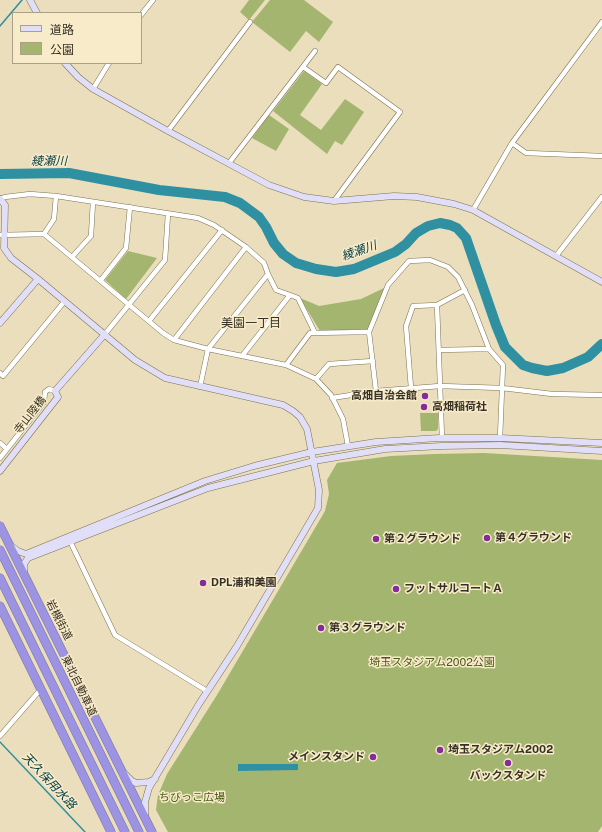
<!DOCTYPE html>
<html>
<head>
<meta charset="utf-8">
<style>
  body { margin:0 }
  #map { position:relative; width:602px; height:832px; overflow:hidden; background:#ebdebc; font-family:"Public Sans","Noto Sans JP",sans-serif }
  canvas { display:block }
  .legend { position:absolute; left:12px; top:12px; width:130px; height:52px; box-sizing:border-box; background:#f8ebc9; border:1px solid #aaa187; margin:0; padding:5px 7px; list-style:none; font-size:12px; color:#363124 }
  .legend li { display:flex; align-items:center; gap:8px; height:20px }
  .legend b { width:20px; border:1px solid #aaa187 }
</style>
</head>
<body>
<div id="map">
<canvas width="602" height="832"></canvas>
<ul class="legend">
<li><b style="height:5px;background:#e1dff7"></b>道路</li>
<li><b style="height:11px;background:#a4b570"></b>公園</li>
</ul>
</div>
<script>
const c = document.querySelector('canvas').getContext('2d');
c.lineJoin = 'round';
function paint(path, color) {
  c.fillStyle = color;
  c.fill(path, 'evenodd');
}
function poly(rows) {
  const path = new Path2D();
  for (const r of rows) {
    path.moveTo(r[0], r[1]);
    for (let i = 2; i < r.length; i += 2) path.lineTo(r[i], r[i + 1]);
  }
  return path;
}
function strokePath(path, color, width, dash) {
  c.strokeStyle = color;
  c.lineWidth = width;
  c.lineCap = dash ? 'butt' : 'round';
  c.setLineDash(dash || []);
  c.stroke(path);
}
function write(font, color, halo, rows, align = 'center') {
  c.font = font + ' "Public Sans","Noto Sans JP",sans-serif';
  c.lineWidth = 3;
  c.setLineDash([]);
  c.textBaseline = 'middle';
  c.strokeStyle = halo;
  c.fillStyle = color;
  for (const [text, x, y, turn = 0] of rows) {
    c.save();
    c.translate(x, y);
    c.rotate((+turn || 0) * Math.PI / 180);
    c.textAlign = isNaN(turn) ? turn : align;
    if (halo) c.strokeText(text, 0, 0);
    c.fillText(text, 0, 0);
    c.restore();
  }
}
paint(poly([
  [249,0,265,0,249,20,240,12],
  [270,0,304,0,333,22,319,42,306,31,290,52,252,22],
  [304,71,322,84,300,115,321,130,345,99,364,112,342,145,335,141,327,154,273,111],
  [269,115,289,129,276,151,252,138],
  [128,251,157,258,126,299,105,280],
  [384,288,368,329,320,331,300,298,319,306,361,299],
  [420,413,438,413,438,429,436,431,421,431],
  [484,453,602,460,602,826,598,832,168,832,156,810,158,795,167,774,217,695,325,511,329,494,327,480,337,463,391,456,434,454]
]), '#a4b570');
paint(poly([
  [238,764,298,764,298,770,238,771]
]), '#2f90a1');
strokePath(poly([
  [0,26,22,0],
  [0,742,85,832]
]), '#2f90a1', 1.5);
strokePath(poly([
  [0,174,69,173,159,190,225,197,240,203,259,217,266,227,274,243,283,254,296,263,316,269,336,272,354,269,395,252,406,244,416,233,428,226,440,223,450,225,457,228,466,238,496,325,505,347,523,365,532,368,547,371,563,368,588,357,602,344]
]), '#2f90a1', 10);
const street = poly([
  [141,15,153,0],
  [303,67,326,83,338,67,400,112,334,201],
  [93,89,109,63],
  [168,131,250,22],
  [512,143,526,153,602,156],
  [229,163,315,51],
  [0,199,5,197,30,194,56,196,198,218,214,225,246,247,264,263,268,274,208,349,200,387],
  [473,210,512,143,602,22],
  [44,234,54,219,56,196],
  [0,235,44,234,163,333,174,340,208,349,286,365,316,379,331,395,343,419,348,446],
  [556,256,602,197],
  [72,257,91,236,93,202],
  [101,280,126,248,130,207],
  [290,295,298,298,315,333],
  [437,305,442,438],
  [149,321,222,230],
  [105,334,165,260,168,214],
  [174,340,246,247],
  [439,350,489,349],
  [242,356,290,295,276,290,268,274],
  [286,365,310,333,369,332],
  [0,373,3,376,64,302],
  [316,379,329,364,373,361],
  [411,388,406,326,413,306,437,305,465,290],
  [376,391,369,332,388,285,409,261,430,260,448,267,458,277,472,305,489,349,503,365,500,438],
  [332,398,376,391,440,386,502,388,552,394,602,395],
  [0,443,7,449],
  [0,458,44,402,45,392,49,389,55,391],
  [70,541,115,635,207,691],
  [0,736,41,689]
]);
const secondary = poly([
  [30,0,37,13],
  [65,63,78,77,93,89,168,131,269,185,304,197,334,201,394,196,417,197,454,204,473,210,602,282],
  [0,199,5,205,4,248,11,258,38,279],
  [0,323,38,279,135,360,165,378,283,405,293,411,300,417,307,429,319,490,318,508,237,646,199,704,149,788,145,802,145,816],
  [0,471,58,397,55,391,105,334],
  [11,546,18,551,26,554,205,481,254,466,312,452,376,442,439,438,500,438,602,443],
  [24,573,24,564,28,558,208,488,314,461,385,449,442,446,500,445,602,451],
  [125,774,132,781,136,783,149,782,155,779]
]);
const highway = poly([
  [0,526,152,832],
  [0,550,139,832],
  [0,578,125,832],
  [0,606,111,832]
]);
strokePath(street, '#7c7152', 5.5);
strokePath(secondary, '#7c7152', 7);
strokePath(highway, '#7871a0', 9);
strokePath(street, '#fff', 4.5);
strokePath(secondary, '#e1dff7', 6);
strokePath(highway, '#9c94e3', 8);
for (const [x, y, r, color] of [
  [425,396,4,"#842c99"],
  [424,407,4,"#842c99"],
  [487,538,4,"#842c99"],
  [376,539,4,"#842c99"],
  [203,583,4,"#842c99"],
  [396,589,4,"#842c99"],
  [321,628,4,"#842c99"],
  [440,750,4,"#842c99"],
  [373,757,4,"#842c99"],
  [508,763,4,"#842c99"]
]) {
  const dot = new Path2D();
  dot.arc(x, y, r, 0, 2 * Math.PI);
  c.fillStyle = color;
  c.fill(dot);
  strokePath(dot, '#f8ebc9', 1.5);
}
write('bold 11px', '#363124', '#f8ebc9', [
  ["高畑自治会館",417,396,"right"],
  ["高畑稲荷社",432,407],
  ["第４グラウンド",495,538],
  ["第２グラウンド",384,539],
  ["DPL浦和美園",211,583],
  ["フットサルコートＡ",404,589],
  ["第３グラウンド",329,628],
  ["埼玉スタジアム2002",448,750],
  ["メインスタンド",365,757,"right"],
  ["バックスタンド",508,776,"center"]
], 'left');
write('11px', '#363124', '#f8ebc9', [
  ["寺山陸橋",30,415,-52],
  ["岩槻街道",59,620,63],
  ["東北自動車道",79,686,64]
]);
write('11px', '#4b581a', '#f8ebc9', [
  ["埼玉スタジアム2002公園",432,663],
  ["ちびっこ広場",192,798]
]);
write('italic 12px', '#003b44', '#f8ebc9', [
  ["綾瀬川",49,161],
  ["綾瀬川",359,251,-19],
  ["天久保用水路",49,781,47]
]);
write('12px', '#363124', '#f8ebc9', [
  ["美園一丁目",251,323]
]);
</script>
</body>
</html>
